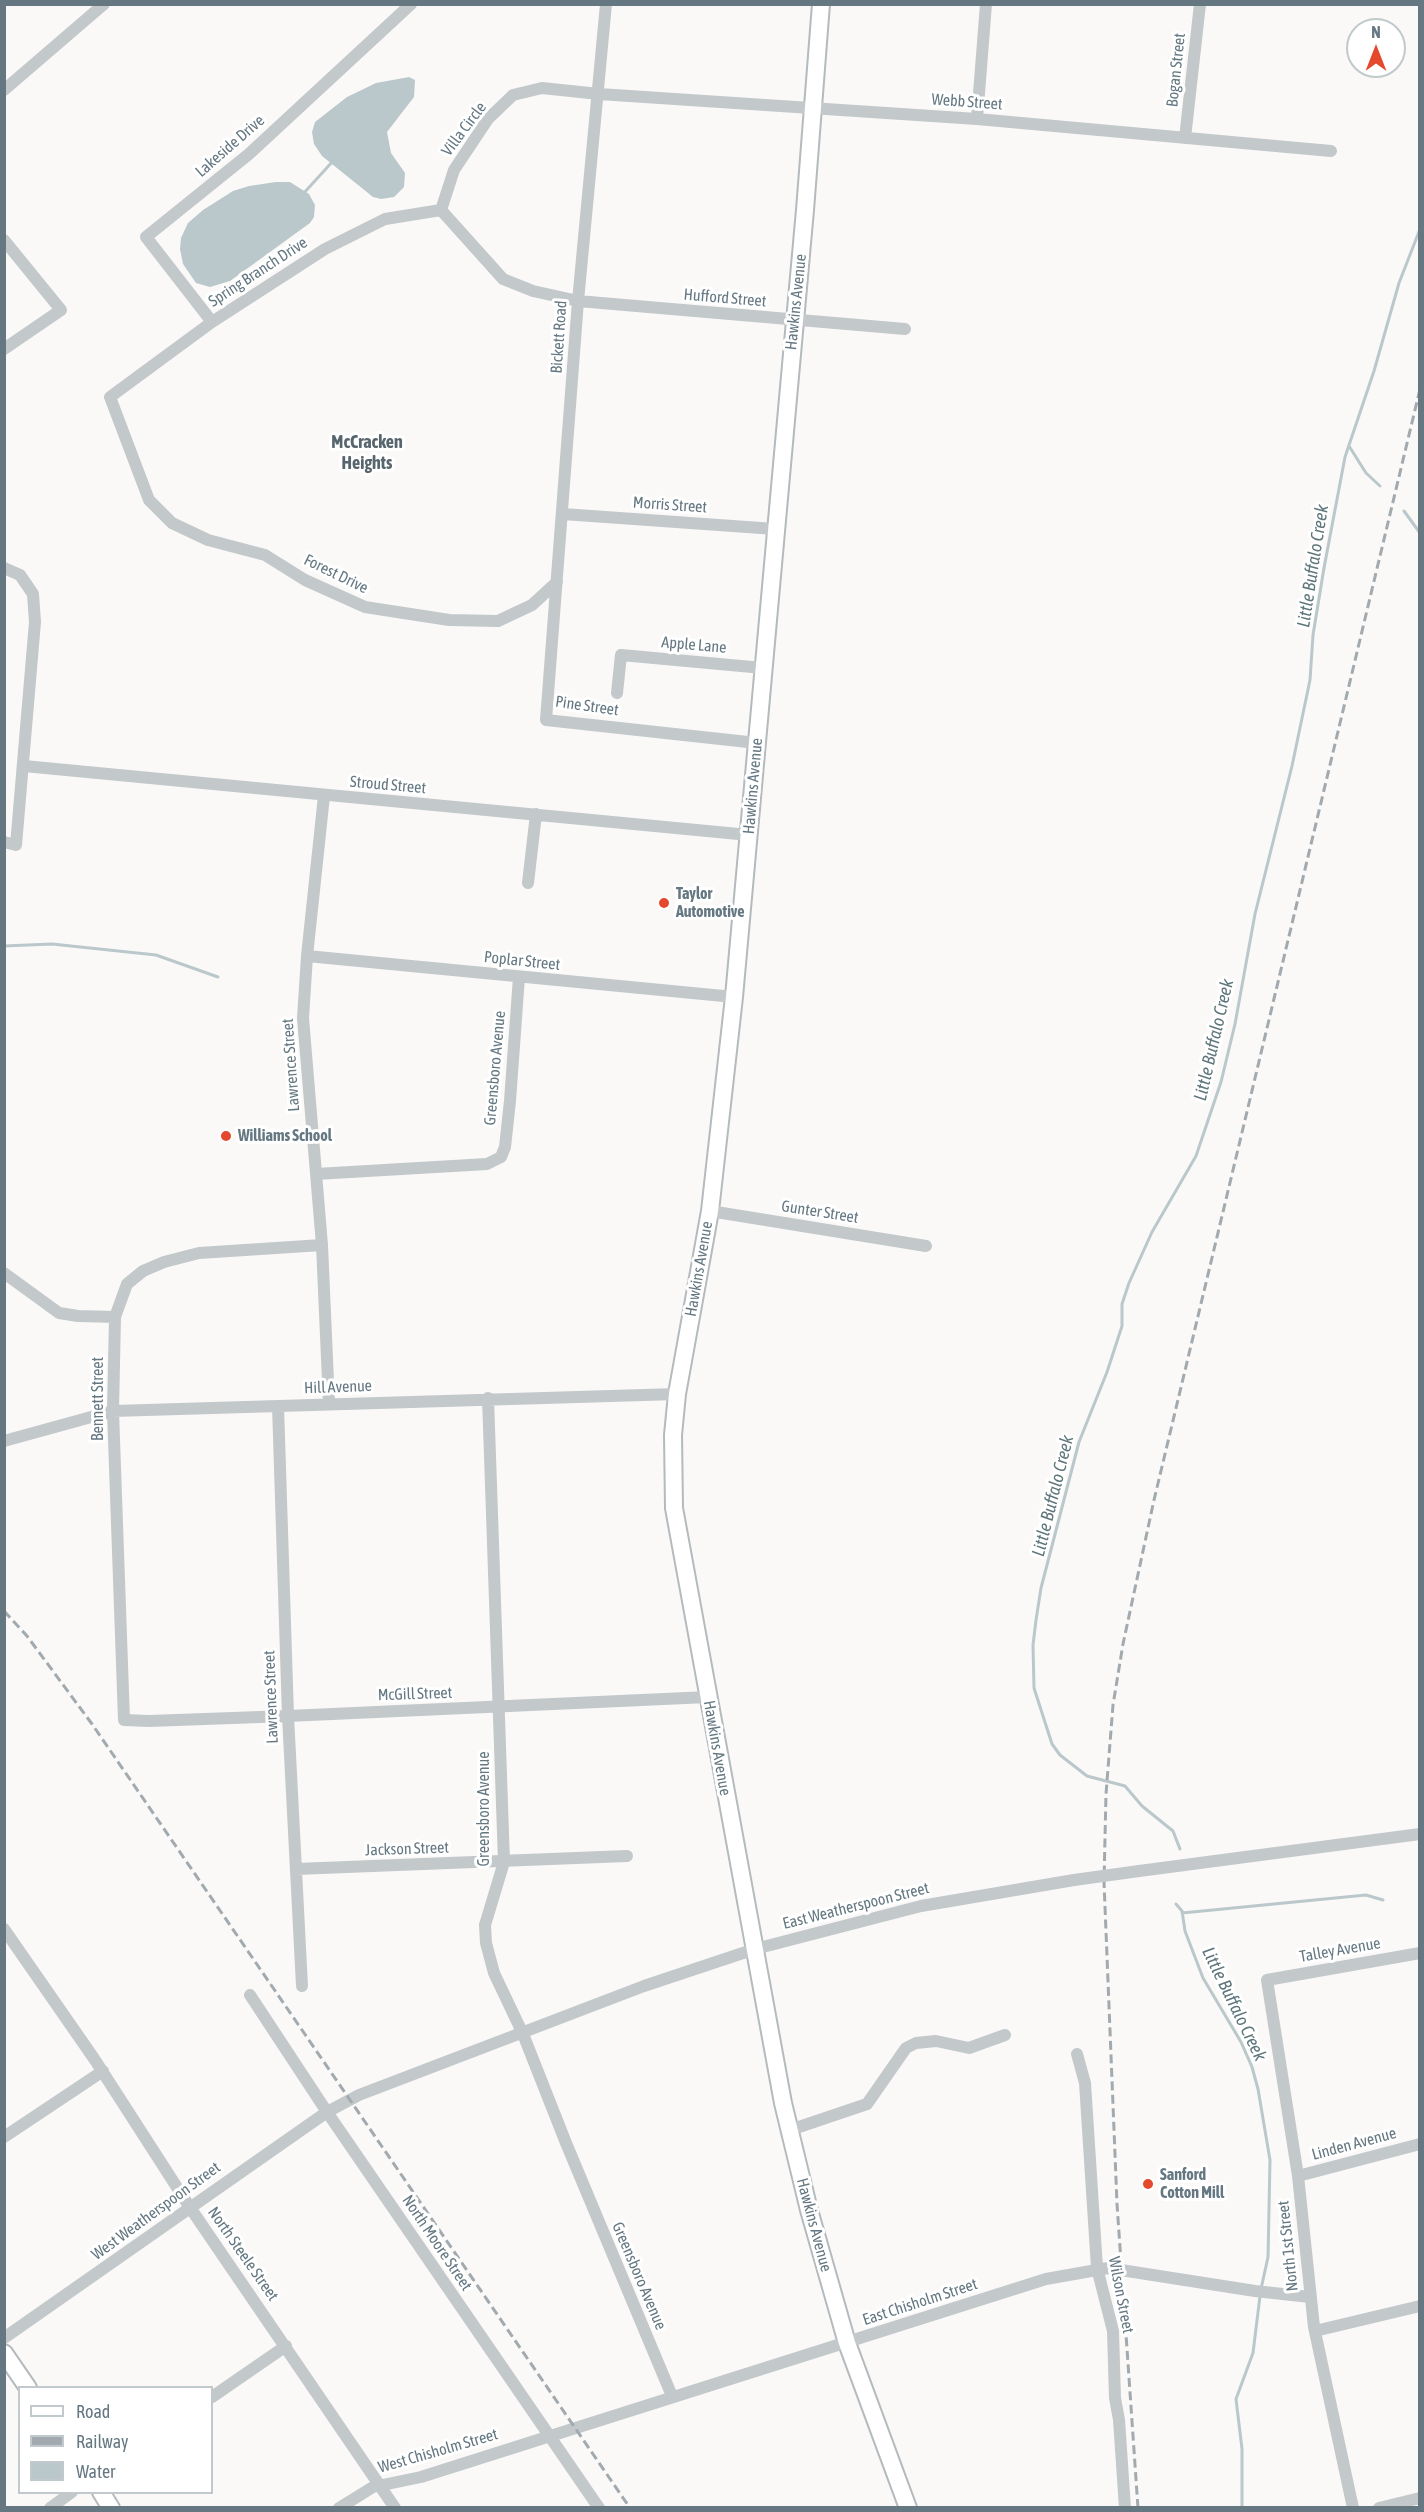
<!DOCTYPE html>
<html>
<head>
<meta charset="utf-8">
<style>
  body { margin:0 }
  #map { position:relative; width:1424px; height:2512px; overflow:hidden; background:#faf9f7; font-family:"Asap Condensed",sans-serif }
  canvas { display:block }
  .frame { position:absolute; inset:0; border:6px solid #657882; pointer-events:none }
  .legend { position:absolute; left:18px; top:2386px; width:195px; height:108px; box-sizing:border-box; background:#fff; border:2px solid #c1c9cd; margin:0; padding:8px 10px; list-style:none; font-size:18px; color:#657882 }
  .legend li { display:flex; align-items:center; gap:12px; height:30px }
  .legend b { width:30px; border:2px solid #c1c9cd }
  .north { position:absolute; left:1346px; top:18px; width:60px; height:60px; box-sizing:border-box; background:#fff; border:2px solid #c1c9cd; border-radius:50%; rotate:0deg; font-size:16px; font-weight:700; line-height:24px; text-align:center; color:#657882 }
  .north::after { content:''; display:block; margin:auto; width:21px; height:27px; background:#e4482d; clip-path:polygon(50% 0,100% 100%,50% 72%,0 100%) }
</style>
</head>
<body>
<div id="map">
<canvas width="1424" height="2512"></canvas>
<div class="frame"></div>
<ul class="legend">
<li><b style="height:8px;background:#fff"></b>Road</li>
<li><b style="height:8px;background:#a2aaaf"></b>Railway</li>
<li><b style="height:16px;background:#bac8cb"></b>Water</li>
</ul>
<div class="north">N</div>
</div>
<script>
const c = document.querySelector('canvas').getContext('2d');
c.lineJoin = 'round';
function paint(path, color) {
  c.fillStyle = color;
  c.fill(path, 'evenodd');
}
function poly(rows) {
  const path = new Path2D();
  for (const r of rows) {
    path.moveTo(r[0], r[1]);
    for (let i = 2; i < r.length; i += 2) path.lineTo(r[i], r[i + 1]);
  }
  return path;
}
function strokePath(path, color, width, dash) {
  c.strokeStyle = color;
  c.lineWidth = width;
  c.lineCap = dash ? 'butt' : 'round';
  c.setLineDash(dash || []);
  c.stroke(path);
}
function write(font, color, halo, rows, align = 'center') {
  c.font = font + ' "Asap Condensed",sans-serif';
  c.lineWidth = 6;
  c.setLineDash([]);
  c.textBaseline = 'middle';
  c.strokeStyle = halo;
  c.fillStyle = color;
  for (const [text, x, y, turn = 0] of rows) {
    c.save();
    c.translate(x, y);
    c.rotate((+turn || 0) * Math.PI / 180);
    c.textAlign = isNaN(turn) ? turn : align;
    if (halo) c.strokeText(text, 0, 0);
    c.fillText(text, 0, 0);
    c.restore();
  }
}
paint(poly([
  [409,77,415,80,414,97,387,132,391,153,405,173,404,187,394,197,381,199,373,197,322,156,314,144,312,132,315,122,347,97,376,83],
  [276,182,290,182,309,194,315,205,314,217,310,223,230,281,210,287,196,283,183,264,180,249,181,238,188,223,203,210,233,191,249,186]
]), '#bac8cb');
strokePath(poly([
  [303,194,333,161],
  [1349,446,1366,473,1380,486],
  [1404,511,1420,533],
  [4,946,52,944,156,955,218,977],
  [1180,1849,1173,1831,1142,1806,1125,1786,1087,1776,1060,1755,1052,1744,1034,1688,1033,1645,1036,1620,1041,1588,1079,1442,1107,1372,1122,1326,1122,1304,1129,1283,1152,1232,1196,1156,1221,1082,1235,1024,1255,914,1292,766,1310,680,1313,635,1324,568,1345,457,1374,371,1399,283,1420,229],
  [1176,1904,1182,1911,1185,1931,1203,1978,1241,2042,1252,2067,1258,2089,1270,2160,1268,2257,1261,2289],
  [1182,1913,1366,1895,1383,1900],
  [1242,2508,1242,2449,1236,2399,1253,2353,1260,2296]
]), '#bac8cb', 3);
const major = poly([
  [821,4,805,210,734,997,710,1211,677,1394,673,1435,674,1508,783,2103,809,2210,847,2343,908,2508],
  [4,2353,28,2388],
  [101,2492,111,2508]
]);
strokePath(major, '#b4babd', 20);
strokePath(poly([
  [606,4,578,301,546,720,757,743],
  [4,90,104,4],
  [977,119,986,4],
  [1185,138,1200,4],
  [441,210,454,170,488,119,513,95,542,88,599,94,977,119,1331,151],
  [441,210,385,219,325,249,212,322,110,397,149,500,172,523,208,540,265,555,305,580,365,607,449,620,498,621,532,605,557,582],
  [441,210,503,279,533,291,578,301,905,329],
  [4,240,61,310,4,349],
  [212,322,146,237,249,154,411,4],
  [563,514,775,529],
  [4,568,20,575,33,594,35,622,16,845,4,842],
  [617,693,621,655,763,668],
  [24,766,749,835],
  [324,796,307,956,303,1018,322,1245,329,1404],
  [528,883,536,814],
  [307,956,734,997],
  [316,1174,487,1164,501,1157,505,1147,510,1101,519,977],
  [710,1211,926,1246],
  [322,1245,199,1253,164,1262,143,1271,127,1284,115,1317,113,1411,124,1720,149,1721,288,1716,708,1697],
  [4,1273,59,1313,78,1316,115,1317],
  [488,1398,504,1862,485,1925,486,1943,494,1973,523,2034,566,2143,672,2396],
  [278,1406,288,1716,302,1986],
  [4,1441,113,1411,677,1394],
  [296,1869,627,1856],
  [1139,1871,1420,1834],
  [4,1929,95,2060,189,2206,395,2508],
  [250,1995,327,2112,599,2508],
  [1077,2054,1085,2083,1097,2268,1113,2331,1115,2398,1119,2420,1125,2508],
  [790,2130,867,2104,906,2048,916,2043,936,2041,969,2048,1005,2035],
  [4,2137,103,2071],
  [1298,2176,1420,2144],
  [1315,2331,1420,2306],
  [4,2338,327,2112,359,2095,644,1986,755,1949,921,1906,1074,1880],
  [212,2397,286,2346],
  [50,2508,72,2492],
  [339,2508,373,2487,421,2477,1046,2279,1108,2268,1255,2291,1310,2297],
  [1353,2508,1314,2327,1298,2176,1267,1980,1420,1953],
  [1379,2508,1420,2498]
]), '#c3c8cb', 12);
strokePath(major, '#fff', 16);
strokePath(poly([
  [4,1611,27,1636,92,1724,630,2508],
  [1138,2508,1117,2204,1104,1882,1106,1794,1113,1705,1123,1644,1154,1500,1420,389]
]), '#a2aaaf', 3, [9, 4.5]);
strokePath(poly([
  [1074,1880,1139,1871]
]), '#c3c8cb', 12);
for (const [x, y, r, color] of [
  [664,903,6,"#e4482d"],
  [226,1136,6,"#e4482d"],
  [1148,2184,6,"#e4482d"]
]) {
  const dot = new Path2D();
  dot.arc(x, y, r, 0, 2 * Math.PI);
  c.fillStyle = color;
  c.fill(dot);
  strokePath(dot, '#fff', 2);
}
write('16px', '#657882', '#fff', [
  ["Bogan Street",1176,70,-84],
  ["Webb Street",967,102,4],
  ["Villa Circle",464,129,-53],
  ["Lakeside Drive",230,146,-41],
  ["Spring Branch Drive",258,272,-33],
  ["Hufford Street",725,298,5],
  ["Hawkins Avenue",796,302,-84],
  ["Bickett Road",559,337,-86],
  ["Morris Street",670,505,4],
  ["Forest Drive",336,574,26],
  ["Apple Lane",694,645,5],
  ["Pine Street",587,706,8],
  ["Stroud Street",388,785,5],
  ["Hawkins Avenue",753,786,-85],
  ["Poplar Street",522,961,6],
  ["Lawrence Street",291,1065,-94],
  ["Greensboro Avenue",495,1068,-85],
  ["Gunter Street",820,1212,9],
  ["Hawkins Avenue",699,1269,-80],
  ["Hill Avenue",338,1387,-2],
  ["Bennett Street",98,1399,-90],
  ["McGill Street",415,1694,-2],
  ["Lawrence Street",271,1697,-92],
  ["Hawkins Avenue",717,1748,80],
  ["Greensboro Avenue",484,1809,-90],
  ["Jackson Street",407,1849,-2],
  ["East Weatherspoon Street",856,1906,-14],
  ["Talley Avenue",1340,1950,-10],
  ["Linden Avenue",1354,2144,-15],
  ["West Weatherspoon Street",156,2211,-36],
  ["Hawkins Avenue",814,2225,75],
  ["North Moore Street",437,2243,56],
  ["North 1st Street",1288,2246,-96],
  ["North Steele Street",243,2254,55],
  ["Greensboro Avenue",639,2276,67],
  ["Wilson Street",1121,2295,79],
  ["East Chisholm Street",920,2302,-18],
  ["West Chisholm Street",438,2451,-16]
]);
write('bold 16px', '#657882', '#fff', [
  ["Taylor",676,894],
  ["Automotive",676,912],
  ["Williams School",238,1136],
  ["Sanford",1160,2175],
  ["Cotton Mill",1160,2193]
], 'left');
write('bold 18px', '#57656d', '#fff', [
  ["McCracken",367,442],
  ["Heights",367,463]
]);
write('italic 18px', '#5f777c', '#fff', [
  ["Little Buffalo Creek",1313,566,-81],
  ["Little Buffalo Creek",1214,1040,-77],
  ["Little Buffalo Creek",1053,1496,-76],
  ["Little Buffalo Creek",1234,2004,64]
]);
</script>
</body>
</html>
